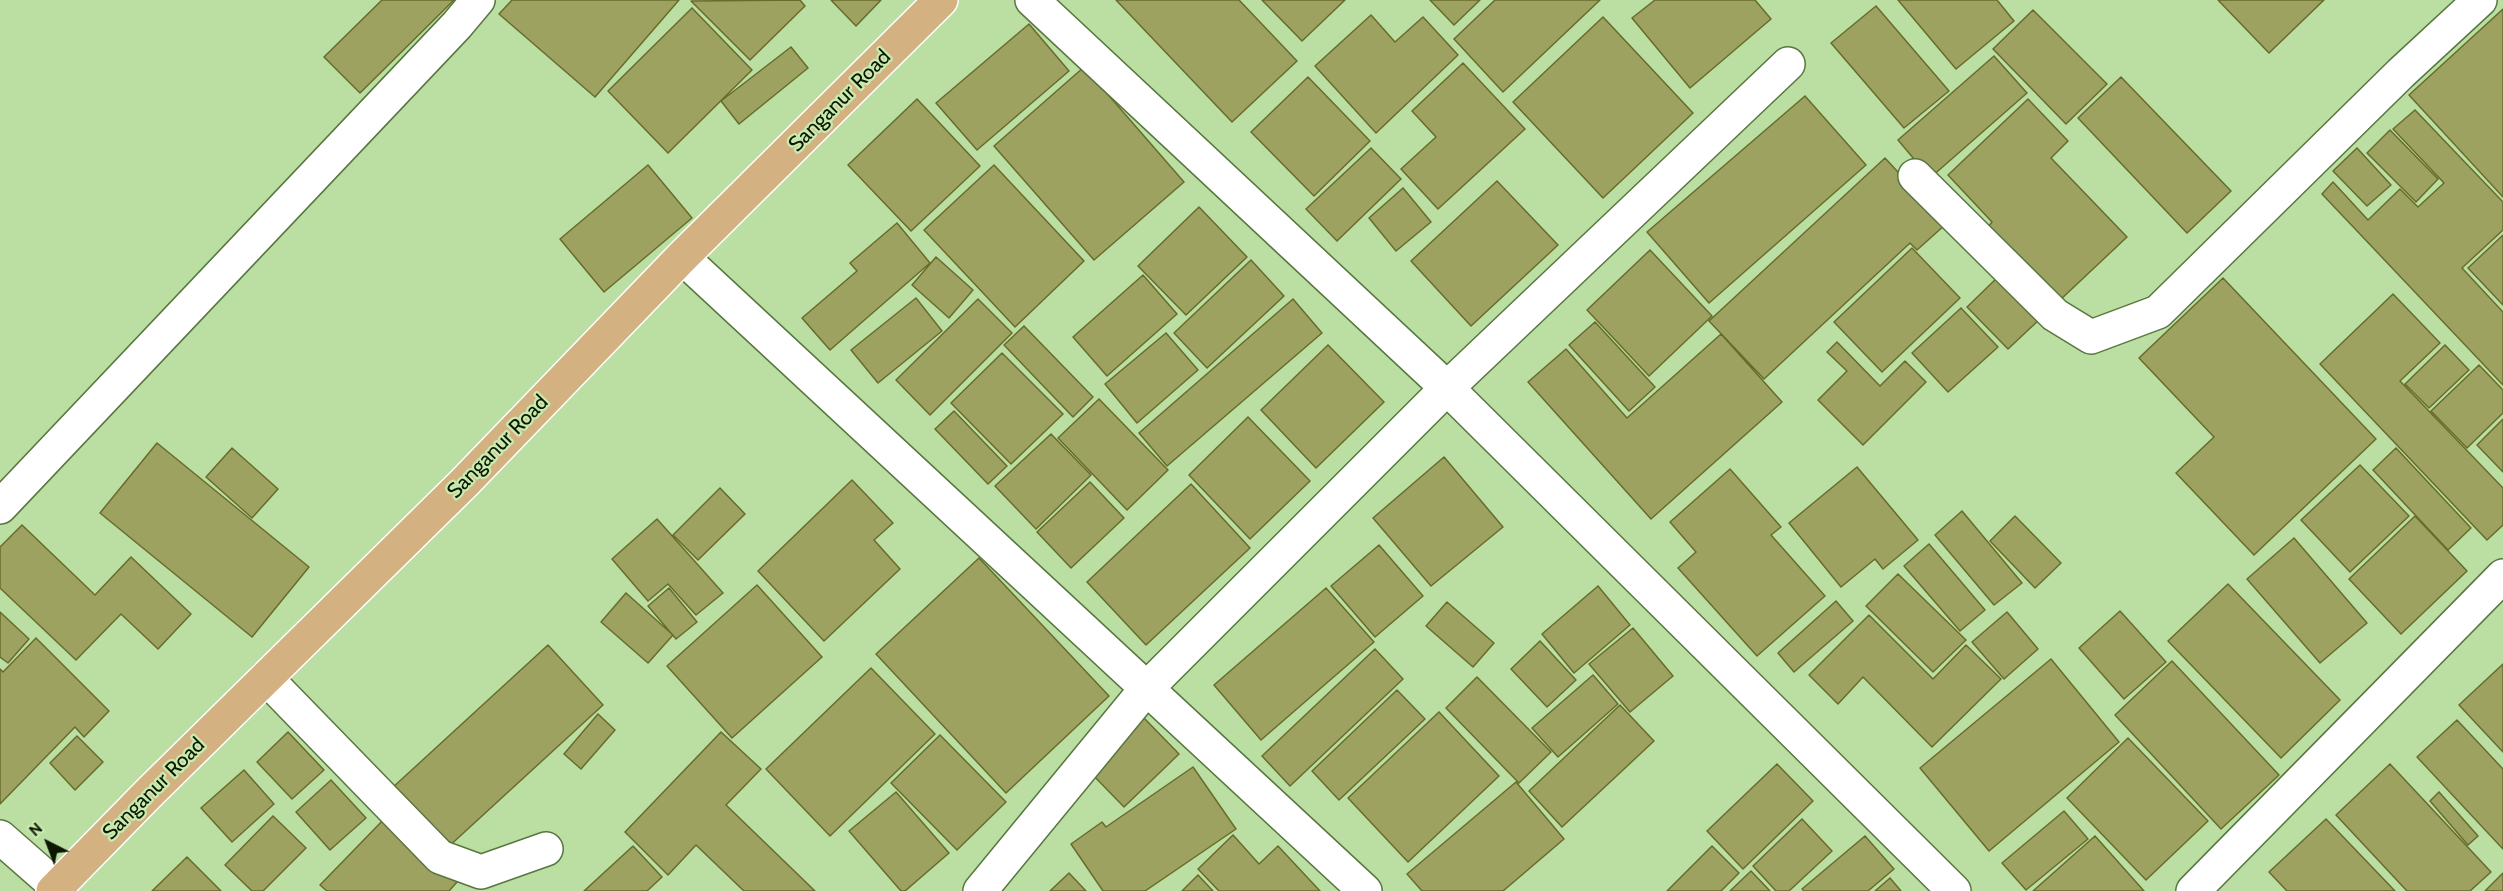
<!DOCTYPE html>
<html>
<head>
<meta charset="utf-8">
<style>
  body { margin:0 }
  #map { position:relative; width:2503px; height:891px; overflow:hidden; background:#bbdea2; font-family:Cabin,sans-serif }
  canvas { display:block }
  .north { position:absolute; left:18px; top:813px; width:60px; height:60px; -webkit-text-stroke:4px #c8ebaf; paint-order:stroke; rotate:318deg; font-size:16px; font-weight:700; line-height:24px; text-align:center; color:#0c1803 }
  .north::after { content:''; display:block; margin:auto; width:21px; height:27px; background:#0c1803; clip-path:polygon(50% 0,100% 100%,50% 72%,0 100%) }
</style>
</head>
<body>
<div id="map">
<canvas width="2503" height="891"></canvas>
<div class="north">N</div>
</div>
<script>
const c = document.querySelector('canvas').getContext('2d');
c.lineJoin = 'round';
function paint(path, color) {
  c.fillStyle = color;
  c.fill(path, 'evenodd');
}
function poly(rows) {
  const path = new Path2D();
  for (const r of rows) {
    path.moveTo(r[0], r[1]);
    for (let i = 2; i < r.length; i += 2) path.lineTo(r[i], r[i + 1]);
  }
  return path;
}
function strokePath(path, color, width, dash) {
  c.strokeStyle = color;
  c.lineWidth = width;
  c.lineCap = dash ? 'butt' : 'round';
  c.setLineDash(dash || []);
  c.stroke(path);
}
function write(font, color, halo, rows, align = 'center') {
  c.font = font + ' Cabin,sans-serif';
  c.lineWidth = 4.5;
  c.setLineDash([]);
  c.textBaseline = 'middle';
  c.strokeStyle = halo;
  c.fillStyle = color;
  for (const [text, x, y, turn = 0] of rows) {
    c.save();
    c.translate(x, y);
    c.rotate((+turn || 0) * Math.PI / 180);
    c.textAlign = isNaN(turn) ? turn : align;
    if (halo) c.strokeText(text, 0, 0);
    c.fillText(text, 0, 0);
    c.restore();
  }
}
const building = poly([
  [382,0,454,0,360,93,324,57,382,0],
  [512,0,679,0,595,97,499,14,512,0],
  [800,0,805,6,750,60,691,1,800,0],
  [831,0,881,0,856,26,831,0],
  [1116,0,1239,0,1297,61,1232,122,1116,0],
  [1262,0,1345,0,1302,41,1262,0],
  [1430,0,1480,0,1454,25,1430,0],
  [1495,0,1600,0,1503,92,1454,39,1495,0],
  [1655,0,1755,0,1771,19,1690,88,1632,18,1655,0],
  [1898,0,1997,0,2014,21,1956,69,1898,0],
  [2218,0,2324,0,2269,53,2218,0],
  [1876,6,1949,91,1904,128,1831,43,1876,6],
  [692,8,752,70,668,153,608,91,692,8],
  [2503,9,2503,197,2409,95,2503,9],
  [2033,10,2107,84,2066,124,1993,49,2033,10],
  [1371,15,1395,42,1423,17,1458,55,1376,133,1315,66,1371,15],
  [1603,17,1693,113,1603,198,1513,102,1603,17],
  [1029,24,1069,71,977,150,936,103,1029,24],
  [791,47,808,68,739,124,721,101,791,47],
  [1994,56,2027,93,1930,178,1898,140,1994,56],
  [1463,63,1525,129,1438,209,1401,169,1436,137,1412,111,1463,63],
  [1084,67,1184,182,1094,260,994,146,1084,67],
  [1308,77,1370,141,1314,196,1251,132,1308,77],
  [2121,77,2231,191,2187,233,2078,118,2121,77],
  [1805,96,1866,165,1709,303,1647,232,1805,96],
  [917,99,980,166,911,231,848,165,917,99],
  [2028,99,2068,141,2051,158,2127,237,2059,301,1988,227,1992,222,1948,175,2028,99],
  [2415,110,2503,202,2503,230,2462,268,2503,312,2503,385,2322,194,2333,182,2368,220,2400,189,2418,207,2444,183,2393,129,2415,110],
  [2390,130,2438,179,2416,202,2367,153,2390,130],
  [1371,148,1401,179,1337,241,1306,209,1371,148],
  [2357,148,2391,185,2367,206,2333,171,2357,148],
  [1885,158,1946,224,1917,250,1910,243,1764,379,1709,321,1885,158],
  [648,165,692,218,604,292,560,239,648,165],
  [994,165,1084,261,1015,327,924,230,994,165],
  [1497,181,1558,245,1471,326,1411,261,1497,181],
  [1403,188,1431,222,1396,251,1369,218,1403,188],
  [1199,207,1247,257,1186,315,1138,266,1199,207],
  [897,223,930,263,830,350,802,318,857,271,850,263,897,223],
  [2503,235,2503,305,2468,268,2503,235],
  [1912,248,1960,298,1882,372,1834,322,1912,248],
  [1650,250,1712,316,1649,376,1587,310,1650,250],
  [936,257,973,290,949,318,912,285,936,257],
  [1251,260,1284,296,1207,368,1174,333,1251,260],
  [1143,275,1177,314,1107,376,1073,337,1143,275],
  [2000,275,2041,318,2008,349,1967,307,2000,275],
  [2223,278,2376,439,2254,555,2176,473,2214,437,2139,358,2223,278],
  [2393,294,2440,343,2400,381,2503,488,2503,525,2487,540,2320,364,2393,294],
  [916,298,942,331,878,383,851,350,916,298],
  [978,299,1012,333,930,415,896,380,978,299],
  [1293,299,1322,333,1167,466,1139,433,1293,299],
  [1961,308,1998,347,1948,392,1912,353,1961,308],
  [1595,322,1655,387,1629,411,1569,345,1595,322],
  [1024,326,1093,397,1073,417,1004,345,1024,326],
  [1166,333,1198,370,1137,423,1105,384,1166,333],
  [1721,334,1782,402,1651,519,1528,382,1566,349,1627,418,1721,334],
  [1837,342,1880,386,1905,361,1926,382,1863,445,1818,400,1847,371,1827,352,1837,342],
  [1328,345,1384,402,1316,468,1261,410,1328,345],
  [2445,345,2469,370,2429,408,2405,384,2445,345],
  [1002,353,1063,414,1011,464,951,403,1002,353],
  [2479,365,2503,390,2503,413,2467,448,2431,411,2479,365],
  [1099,399,1168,470,1127,510,1058,438,1099,399],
  [954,411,1007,466,988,484,935,429,954,411],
  [1248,417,1310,481,1250,539,1189,475,1248,417],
  [2503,419,2503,472,2477,445,2503,419],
  [1051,434,1091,475,1036,529,995,486,1051,434],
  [157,443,309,567,252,637,100,513,157,443],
  [232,448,278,489,252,518,206,477,232,448],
  [2396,448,2471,528,2448,550,2373,470,2396,448],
  [1444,457,1503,527,1431,586,1373,518,1444,457],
  [2360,465,2409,516,2350,572,2301,520,2360,465],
  [1857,467,1918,540,1883,569,1875,559,1841,587,1789,523,1857,467],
  [1730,469,1781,527,1771,535,1825,596,1757,656,1678,568,1696,552,1670,522,1730,469],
  [852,480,893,523,874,540,900,569,824,641,758,571,852,480],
  [1090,482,1124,518,1071,568,1037,532,1090,482],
  [1191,484,1250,548,1146,645,1087,582,1191,484],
  [720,488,745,514,698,560,673,535,720,488],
  [1962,511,2022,583,1994,605,1935,535,1962,511],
  [2015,516,2061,563,2035,588,1990,541,2015,516],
  [2415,516,2467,571,2401,634,2349,579,2415,516],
  [657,519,723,593,696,615,668,584,648,601,612,559,657,519],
  [22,525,95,595,131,557,191,614,158,649,121,614,76,660,0,588,0,547,22,525],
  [2294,538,2367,623,2320,663,2247,579,2294,538],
  [1929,544,1985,610,1960,631,1904,566,1929,544],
  [1379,545,1423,596,1375,637,1331,586,1379,545],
  [979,558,1109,696,1006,793,876,654,979,558],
  [1898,574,1966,640,1933,672,1866,606,1898,574],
  [2228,584,2340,700,2281,758,2168,641,2228,584],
  [757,585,822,657,732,738,667,666,757,585],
  [1598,586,1630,625,1574,673,1542,634,1598,586],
  [669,588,697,622,676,639,648,606,669,588],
  [1326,588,1374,642,1261,740,1214,685,1326,588],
  [626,593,673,635,648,663,601,622,626,593],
  [1836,601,1853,621,1794,672,1778,653,1836,601],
  [1447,602,1494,643,1473,667,1426,626,1447,602],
  [2120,611,2166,662,2124,699,2079,648,2120,611],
  [0,612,29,639,8,663,0,657,0,612],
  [2007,612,2038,649,2004,679,1972,642,2007,612],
  [1869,615,1933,679,1966,645,2001,679,1932,747,1863,677,1838,704,1809,675,1869,615],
  [1633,628,1673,676,1630,712,1589,664,1633,628],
  [36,638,109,711,84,737,75,727,0,804,0,669,3,672,36,638],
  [1540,641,1576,680,1547,707,1511,669,1540,641],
  [548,645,603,705,446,849,391,789,548,645],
  [1375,649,1403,679,1290,786,1262,756,1375,649],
  [2051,659,2119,742,1989,851,1920,768,2051,659],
  [2172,661,2279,775,2221,829,2115,715,2172,661],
  [2503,664,2503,752,2459,705,2503,664],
  [871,668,935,734,830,836,766,769,871,668],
  [1593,675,1618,704,1558,757,1532,728,1593,675],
  [1477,677,1551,752,1519,783,1446,708,1477,677],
  [1397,690,1425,719,1339,800,1312,771,1397,690],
  [1620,705,1654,741,1562,827,1529,791,1620,705],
  [1439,712,1499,776,1408,862,1348,798,1439,712],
  [598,714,615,730,581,769,564,754,598,714],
  [1144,718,1179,754,1124,807,1089,771,1144,718],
  [2457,720,2503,769,2503,849,2417,757,2457,720],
  [288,732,324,770,292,799,257,762,288,732],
  [721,732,761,769,726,805,815,891,744,891,696,845,668,875,625,832,721,732],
  [940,735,1006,802,957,850,891,783,940,735],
  [77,736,103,762,75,790,50,763,77,736],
  [2128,738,2208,821,2146,880,2067,798,2128,738],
  [1777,764,1813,801,1743,869,1707,831,1777,764],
  [2390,764,2491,872,2470,891,2407,891,2336,815,2390,764],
  [1193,767,1236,829,1145,891,1103,891,1071,844,1102,822,1106,827,1193,767],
  [244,770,274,804,232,842,201,808,244,770],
  [331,780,366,818,330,850,296,812,331,780],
  [1516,782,1564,839,1503,891,1422,891,1407,874,1516,782],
  [896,792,949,853,905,891,901,891,849,831,896,792],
  [2439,792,2478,836,2468,845,2430,801,2439,792],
  [2064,811,2088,839,2026,890,2002,863,2064,811],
  [388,815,457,882,449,891,327,891,320,885,388,815],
  [273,816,306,848,263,891,252,891,225,865,273,816],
  [1802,819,1832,851,1789,891,1776,891,1753,866,1802,819],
  [2326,819,2395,891,2287,891,2269,872,2326,819],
  [1233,835,1259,864,1278,846,1320,891,1219,891,1198,869,1233,835],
  [1865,836,1894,869,1868,891,1804,891,1802,889,1865,836],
  [2095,836,2144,891,2033,891,2095,836],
  [633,846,662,877,647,891,584,891,633,846],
  [1712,846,1739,873,1721,891,1667,891,1712,846],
  [187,857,221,891,152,891,187,857],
  [1751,871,1770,891,1730,891,1751,871],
  [1069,873,1086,891,1050,891,1069,873],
  [2503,873,2503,891,2485,891,2503,873],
  [1198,875,1213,891,1182,891,1198,875],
  [1890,878,1901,891,1875,891,1890,878]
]);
paint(building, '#9da260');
strokePath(building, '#686c2b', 1.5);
const minor = poly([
  [1032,0,1447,388,1954,891],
  [1915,176,2055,315,2091,337,2158,312,2401,73,2480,0],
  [682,257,1365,891],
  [0,507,457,25,478,0],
  [266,678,440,857,481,872,546,849],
  [0,837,57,887],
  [980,891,1146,689,1447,388,1788,64],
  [2193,891,2503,576]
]);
const major = poly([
  [53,891,148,794,464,483,682,257,941,0]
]);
strokePath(minor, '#58773f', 36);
strokePath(major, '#fff', 36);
strokePath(minor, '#fff', 33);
strokePath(major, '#d3b180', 33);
write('21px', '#0c1803', '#c8ebaf', [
  ["Sanganur Road",840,101,-45],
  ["Sanganur Road",498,447,-46],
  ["Sanganur Road",154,789,-45]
]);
</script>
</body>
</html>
